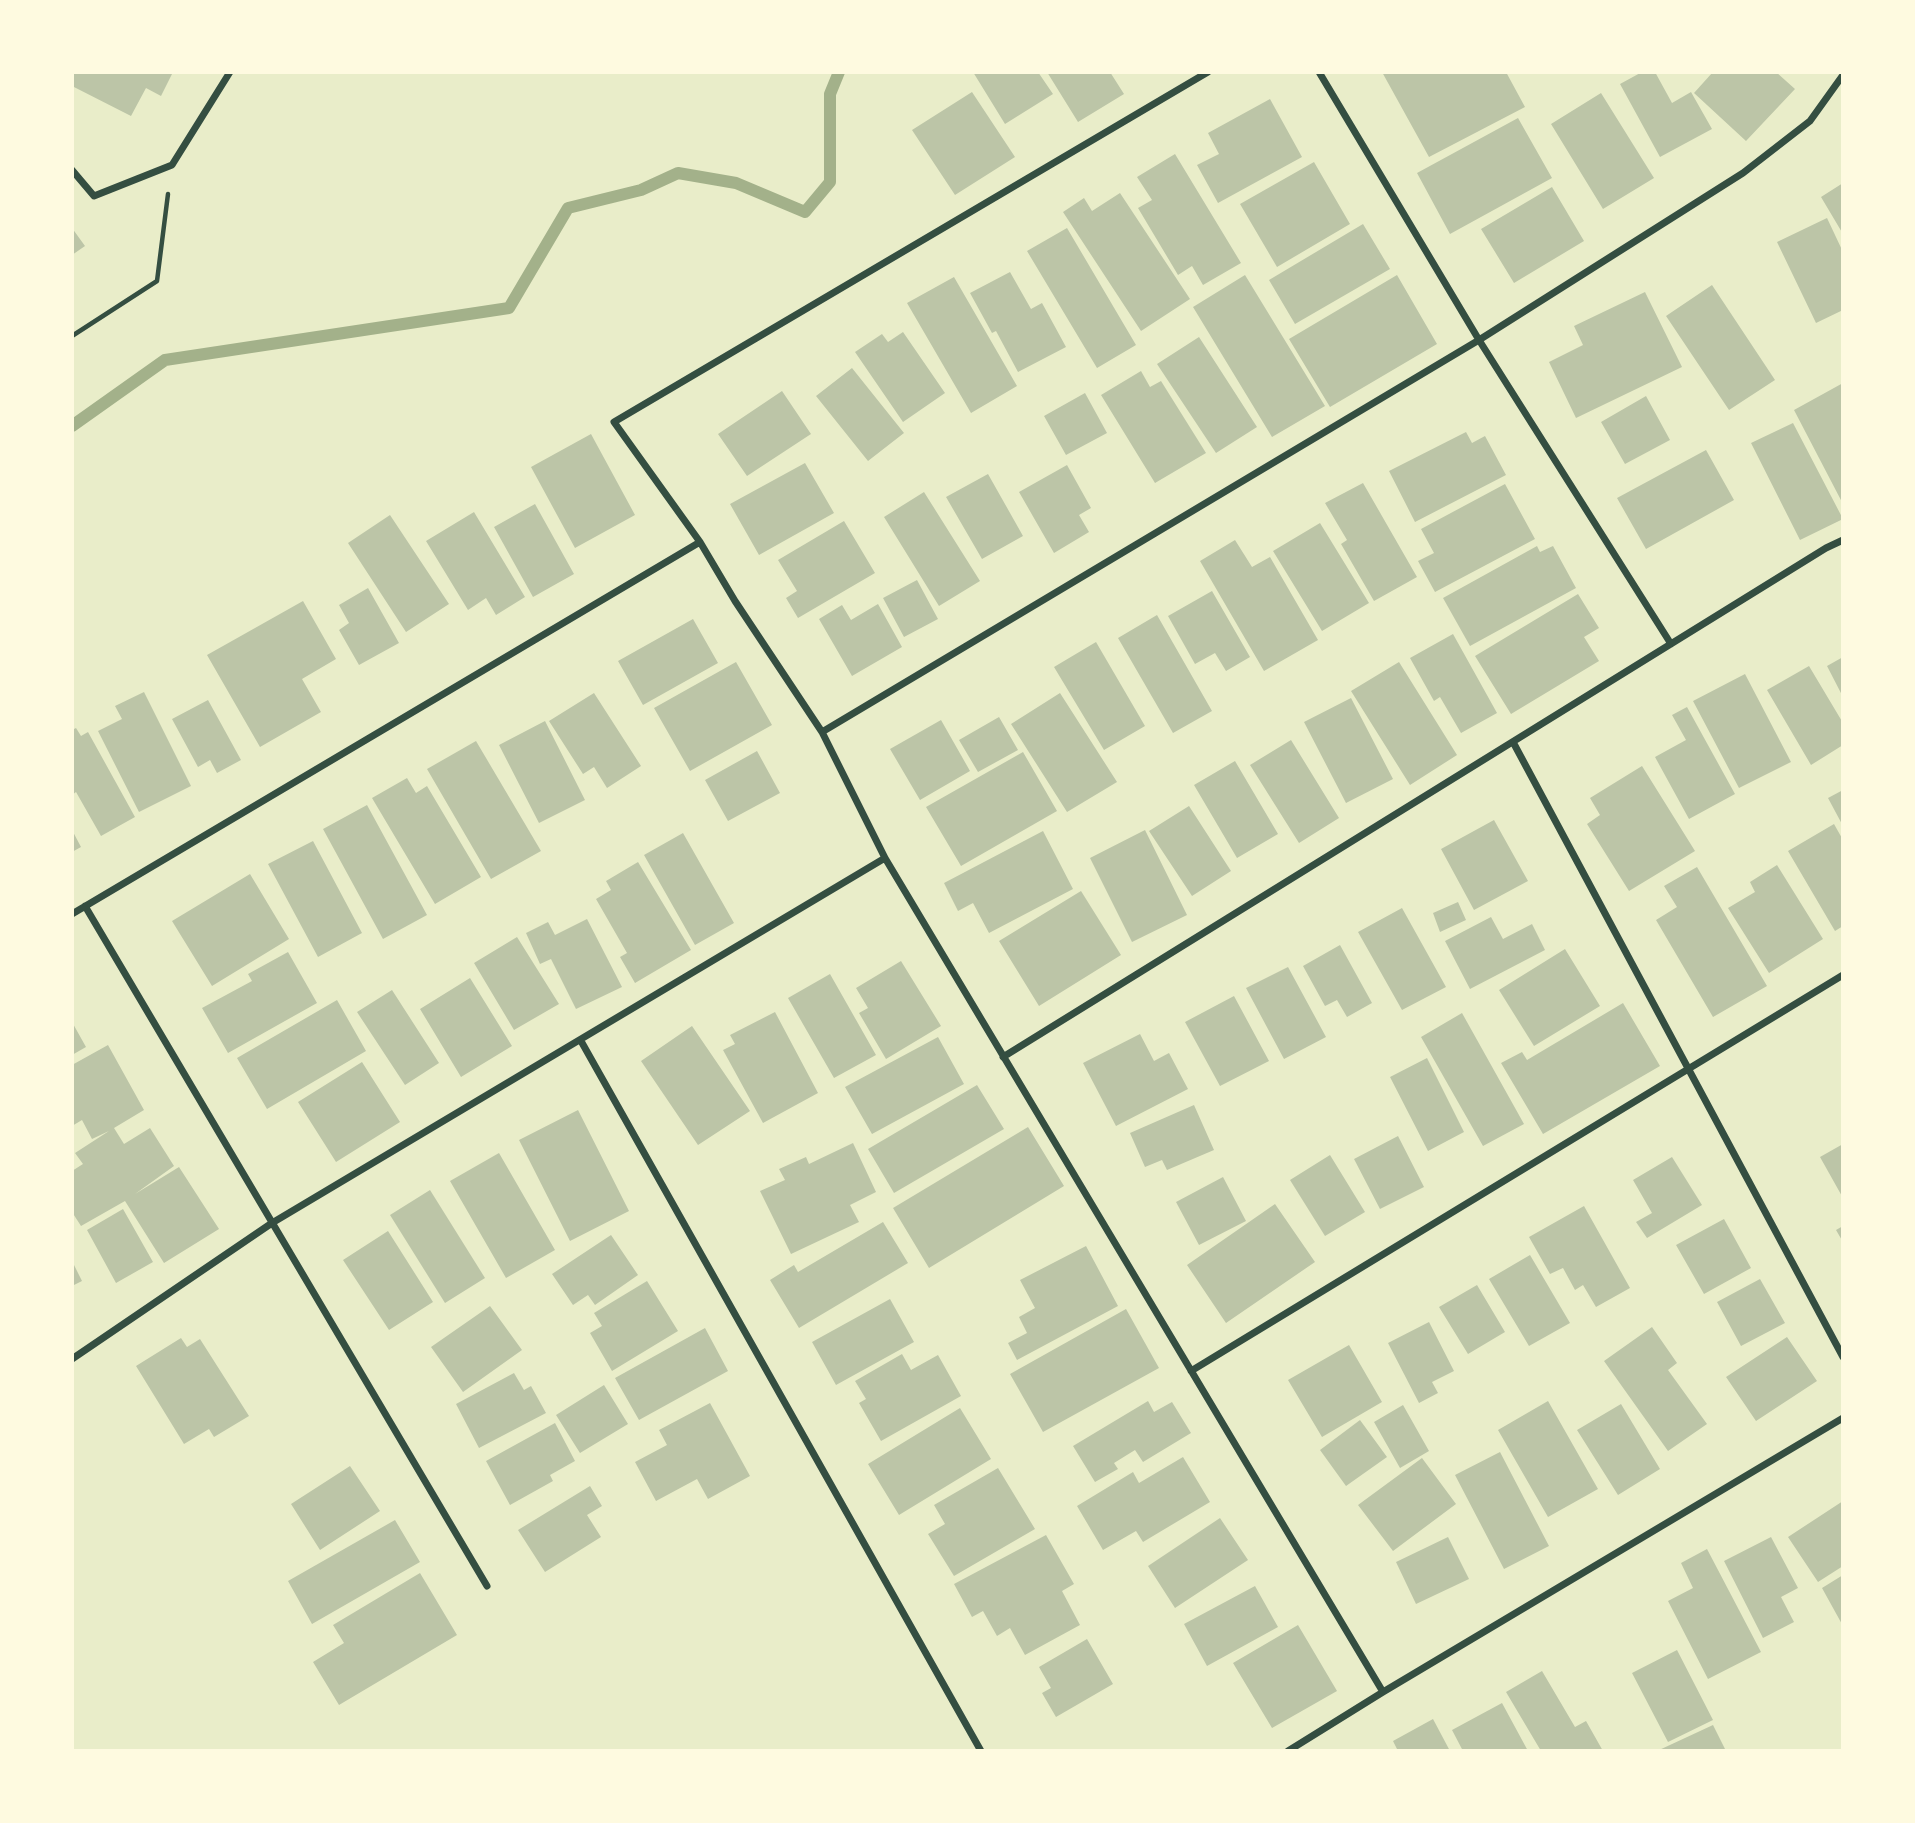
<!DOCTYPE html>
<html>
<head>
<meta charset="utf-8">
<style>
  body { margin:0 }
  #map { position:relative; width:1915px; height:1823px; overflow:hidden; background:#e9edc9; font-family:Lato,sans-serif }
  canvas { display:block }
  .frame { position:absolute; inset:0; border:74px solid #fefae0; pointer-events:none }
</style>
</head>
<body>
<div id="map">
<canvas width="1915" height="1823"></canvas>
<div class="frame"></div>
</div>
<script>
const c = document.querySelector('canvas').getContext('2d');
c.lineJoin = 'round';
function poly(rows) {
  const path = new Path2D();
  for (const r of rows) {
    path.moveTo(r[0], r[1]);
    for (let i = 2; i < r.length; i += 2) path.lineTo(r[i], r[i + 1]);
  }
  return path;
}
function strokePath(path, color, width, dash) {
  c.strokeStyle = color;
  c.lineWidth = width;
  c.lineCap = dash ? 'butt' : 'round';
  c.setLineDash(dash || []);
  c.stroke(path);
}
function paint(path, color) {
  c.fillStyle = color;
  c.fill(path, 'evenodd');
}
strokePath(poly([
  [72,426,165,360,509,308,568,208,641,190,678,173,736,183,805,212,830,182,830,94,839,72]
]), '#a3b18a', 12);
paint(poly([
  [72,72,173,72,161,96,146,88,131,116,72,86],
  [973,72,1038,72,1053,94,1005,124],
  [1047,72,1110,72,1124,94,1078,122],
  [1382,72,1506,72,1525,107,1429,157],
  [1642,72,1655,72,1672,103,1691,92,1712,129,1660,157,1620,84],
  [1711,72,1776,72,1795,89,1746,141,1694,93,1712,73],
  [972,92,1015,157,955,195,912,130],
  [1601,93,1654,178,1603,209,1551,124],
  [1270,99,1302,157,1218,203,1197,165,1219,154,1208,133],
  [1518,118,1552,178,1450,234,1417,173],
  [1175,154,1241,263,1203,285,1192,266,1178,275,1138,208,1152,200,1137,177],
  [1314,162,1350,224,1277,267,1240,204],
  [1843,183,1843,234,1821,197],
  [1552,187,1584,241,1514,283,1481,229],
  [1120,193,1190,299,1141,331,1063,212,1084,198,1092,211],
  [1827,218,1843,252,1843,310,1816,323,1777,242],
  [1363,224,1390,269,1295,324,1269,280],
  [72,228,85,246,72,255],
  [1067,228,1136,345,1097,368,1027,251],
  [1010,272,1031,309,1042,303,1066,347,1018,372,996,331,992,333,970,293],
  [1245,275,1325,406,1272,437,1193,307],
  [1397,275,1437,344,1330,407,1289,339],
  [954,277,1017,386,971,413,907,303],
  [1712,285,1775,380,1729,410,1666,316],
  [1645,292,1682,367,1576,418,1549,362,1583,345,1574,326],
  [903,332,945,393,903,422,855,352,882,334,888,342],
  [1199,337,1257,427,1216,453,1157,364],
  [852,368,904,433,868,461,816,396],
  [1141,371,1150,387,1161,381,1206,453,1155,483,1101,395],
  [1843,383,1843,504,1794,410],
  [782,391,811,434,747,476,718,434],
  [1085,393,1107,433,1066,455,1044,416],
  [1646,396,1670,440,1625,464,1601,422],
  [1793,423,1843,519,1800,540,1751,443],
  [1466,432,1472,443,1485,436,1506,475,1415,522,1389,471],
  [591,434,635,515,575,548,531,467],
  [1706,450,1734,500,1646,549,1617,498],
  [805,463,834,513,759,555,730,504],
  [1067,465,1091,508,1079,515,1089,532,1054,553,1019,492],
  [988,474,1023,536,982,559,946,497],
  [1363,483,1417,577,1374,601,1341,544,1347,540,1325,503],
  [1505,484,1535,539,1435,592,1418,561,1434,553,1421,529],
  [924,492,980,581,939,606,884,517],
  [535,504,574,574,533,597,494,527],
  [474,512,525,597,496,615,486,598,468,610,426,541],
  [390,515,449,604,406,632,348,543],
  [844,521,875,573,798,618,786,598,797,591,778,560],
  [1320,523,1369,603,1322,631,1273,551],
  [1235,540,1252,567,1270,557,1318,640,1264,671,1200,561],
  [1537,546,1540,552,1553,546,1576,588,1470,646,1443,598],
  [917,580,938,619,904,637,883,598],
  [368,588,399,643,359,665,339,630,349,623,339,605],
  [1212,591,1250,657,1226,671,1215,653,1195,664,1168,616],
  [1578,594,1599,628,1584,637,1599,661,1511,714,1475,656],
  [303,601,336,659,302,679,321,712,260,747,207,655],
  [878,604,902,647,852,676,819,619,842,605,851,620],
  [1157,615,1212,711,1173,733,1118,638],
  [693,619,718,663,643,705,618,661],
  [1453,634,1497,713,1461,733,1440,697,1434,701,1410,658],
  [1096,642,1145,726,1104,750,1054,667],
  [1843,657,1843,697,1827,666],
  [736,662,772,725,690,771,654,708],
  [1399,662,1457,755,1410,785,1351,691],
  [1809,666,1843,723,1843,745,1811,765,1767,690],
  [1745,674,1791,762,1739,788,1693,701],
  [144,692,191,786,139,812,98,731,122,719,115,706],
  [594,693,641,766,607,788,594,767,583,774,549,721],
  [1060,693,1117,782,1067,812,1011,724],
  [1351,698,1393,779,1346,803,1304,722],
  [208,700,241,760,217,773,210,760,198,767,172,719],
  [1687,707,1735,794,1689,819,1655,757,1686,740,1672,715],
  [999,717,1018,750,978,772,959,740],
  [941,720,970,771,920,800,890,749],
  [545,721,585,800,539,823,499,745],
  [76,728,81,736,88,732,135,817,101,836,76,792,72,795,72,730],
  [1291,740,1339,818,1299,843,1250,765],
  [476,741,541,851,491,879,427,769],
  [757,751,780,793,728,821,705,780],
  [1023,752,1057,811,961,866,926,807],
  [1235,761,1278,834,1237,858,1194,785],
  [1642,766,1695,851,1629,891,1587,824,1600,815,1590,798],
  [407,778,416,793,427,786,481,877,435,904,372,798],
  [1843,790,1843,826,1828,798],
  [367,805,427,915,383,939,323,829],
  [1189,806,1231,871,1192,896,1149,831],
  [1494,820,1528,881,1474,910,1441,849],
  [1834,824,1843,840,1843,926,1835,931,1788,851],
  [72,830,81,847,72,852],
  [1145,830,1187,915,1132,942,1090,858],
  [1043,831,1073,889,989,933,973,903,958,911,944,883],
  [683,833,734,923,695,945,644,855],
  [313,841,362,933,318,957,268,864],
  [638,862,691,950,635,983,620,957,627,953,596,899,611,890,606,881],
  [1777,865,1823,939,1769,973,1728,908,1755,892,1750,882],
  [1697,867,1767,986,1713,1017,1656,920,1677,907,1664,886],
  [250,874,289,939,212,986,172,921],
  [1081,891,1121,955,1039,1006,999,941],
  [1458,902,1466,920,1440,932,1433,913],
  [1402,908,1446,987,1402,1010,1358,932],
  [1491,917,1503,939,1532,924,1545,950,1470,989,1445,941],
  [587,919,622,987,576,1009,551,959,540,964,526,933,548,922,555,935],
  [517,937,559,1004,514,1030,474,963],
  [1340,945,1372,1003,1347,1017,1337,1000,1325,1006,1303,966],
  [1565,949,1600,1006,1534,1046,1499,990],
  [288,952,317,1003,228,1053,202,1008,252,981,248,974],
  [901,961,941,1026,886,1059,859,1013,868,1008,856,988],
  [1288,967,1326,1037,1284,1059,1246,988],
  [830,974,876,1055,834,1078,788,998],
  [470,978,512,1046,461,1077,420,1009],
  [392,990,439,1063,405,1085,357,1012],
  [1234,996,1269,1061,1220,1086,1185,1022],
  [337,1000,366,1051,267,1109,237,1058],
  [1623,1003,1660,1066,1543,1134,1501,1063,1522,1052,1527,1060],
  [775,1012,818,1093,763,1123,723,1050,735,1044,730,1035],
  [1462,1013,1524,1124,1483,1146,1421,1037],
  [72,1022,86,1047,72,1055],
  [692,1026,750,1111,698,1145,641,1061],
  [1140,1034,1154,1061,1169,1053,1188,1089,1116,1126,1083,1063],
  [938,1037,964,1084,872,1134,845,1087],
  [108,1045,144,1110,114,1128,124,1144,150,1128,174,1166,135,1194,179,1167,219,1229,164,1263,125,1201,81,1226,72,1212,72,1171,83,1164,75,1153,109,1131,92,1139,82,1120,72,1126,72,1065],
  [1427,1058,1464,1132,1428,1151,1390,1077],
  [362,1062,400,1122,336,1162,298,1102],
  [977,1085,1004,1129,894,1193,868,1149],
  [1194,1105,1214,1150,1167,1170,1162,1160,1145,1167,1130,1133],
  [578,1110,629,1211,570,1241,519,1140],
  [1028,1127,1064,1186,929,1268,893,1208],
  [1398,1136,1424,1187,1380,1209,1354,1159],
  [853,1143,876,1192,850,1205,859,1222,791,1254,760,1191,785,1180,779,1169,806,1157,809,1164],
  [1843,1144,1843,1198,1820,1157],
  [499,1153,555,1250,506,1278,450,1181],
  [1330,1155,1365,1212,1325,1236,1290,1180],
  [1672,1157,1702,1205,1647,1238,1636,1222,1652,1213,1633,1180],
  [1223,1177,1246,1221,1199,1245,1176,1202],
  [430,1190,485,1278,445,1303,390,1215],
  [1275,1204,1315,1262,1226,1323,1187,1265],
  [1584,1206,1630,1288,1596,1307,1583,1285,1575,1290,1563,1268,1550,1274,1529,1237],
  [123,1209,153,1262,116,1283,87,1230],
  [1724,1219,1751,1268,1704,1294,1676,1245],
  [883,1222,908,1263,799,1328,770,1280,794,1265,798,1272],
  [1843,1226,1843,1242,1836,1230],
  [388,1231,433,1302,389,1330,343,1260],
  [611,1235,638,1275,595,1305,588,1295,573,1305,552,1274],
  [1086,1246,1118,1306,1017,1360,1008,1343,1027,1333,1019,1317,1035,1308,1020,1280],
  [1530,1255,1570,1323,1529,1346,1489,1279],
  [72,1261,82,1281,72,1286],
  [1760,1279,1785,1323,1741,1346,1717,1302],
  [647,1281,678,1331,612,1371,590,1333,602,1326,594,1313],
  [1477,1285,1505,1332,1468,1354,1439,1307],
  [890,1299,914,1342,836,1385,812,1342],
  [490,1306,522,1350,463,1392,431,1347],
  [1126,1309,1159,1368,1043,1432,1010,1374],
  [1429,1322,1454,1371,1432,1382,1438,1393,1419,1403,1388,1343],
  [1652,1327,1677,1363,1668,1370,1707,1424,1668,1451,1604,1361],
  [705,1328,728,1371,639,1420,615,1378],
  [1787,1337,1817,1381,1756,1421,1726,1377],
  [181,1338,187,1347,200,1339,249,1416,214,1437,209,1429,184,1444,136,1366],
  [1349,1345,1382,1402,1322,1437,1288,1380],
  [902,1354,911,1370,938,1355,961,1396,881,1441,859,1403,866,1399,855,1381],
  [514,1373,524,1390,531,1386,546,1413,479,1448,456,1404],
  [604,1385,628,1424,580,1453,556,1415],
  [1148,1401,1154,1412,1172,1402,1191,1433,1143,1462,1135,1450,1114,1463,1118,1469,1095,1482,1073,1446],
  [1548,1401,1598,1489,1548,1517,1498,1430],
  [710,1403,750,1476,708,1499,697,1479,656,1501,635,1462,667,1445,659,1430],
  [1621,1404,1660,1469,1618,1495,1577,1430],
  [1403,1405,1429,1451,1400,1468,1374,1422],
  [960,1408,991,1459,899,1515,868,1464],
  [1360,1420,1387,1457,1346,1486,1320,1450],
  [555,1423,575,1461,550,1475,553,1481,510,1505,486,1461],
  [1500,1452,1549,1546,1504,1569,1455,1475],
  [1183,1457,1210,1502,1143,1542,1136,1531,1103,1550,1077,1506,1133,1472,1139,1483],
  [1422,1458,1456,1504,1393,1551,1358,1505],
  [350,1466,380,1511,320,1550,291,1504],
  [998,1468,1035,1529,954,1576,928,1534,945,1524,934,1505],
  [590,1486,602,1506,587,1515,601,1537,545,1572,518,1530],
  [1843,1501,1843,1566,1818,1582,1788,1537],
  [1220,1518,1248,1560,1175,1608,1148,1566],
  [395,1520,420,1562,312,1624,288,1581],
  [1046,1535,1074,1584,1062,1591,1080,1625,1025,1655,1010,1628,997,1636,983,1611,972,1617,954,1584],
  [1448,1537,1469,1579,1416,1604,1396,1562],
  [1771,1537,1798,1588,1781,1597,1794,1622,1763,1638,1724,1561],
  [1707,1549,1761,1652,1708,1679,1668,1601,1693,1588,1681,1563],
  [420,1573,457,1635,339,1705,313,1662,344,1643,333,1625],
  [1843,1575,1843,1626,1822,1588],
  [1255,1586,1278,1627,1207,1666,1184,1624],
  [1298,1625,1337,1691,1272,1728,1233,1663],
  [1087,1639,1113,1684,1056,1717,1042,1693,1051,1688,1039,1667],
  [1677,1650,1713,1720,1668,1742,1632,1673],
  [1542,1671,1575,1727,1586,1721,1603,1751,1541,1751,1506,1692],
  [1502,1703,1528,1751,1463,1751,1452,1730],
  [1433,1719,1450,1751,1398,1751,1393,1741],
  [1713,1725,1726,1751,1657,1751]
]), '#bcc5a7');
strokePath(poly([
  [72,336,157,281,168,194]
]), '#344e41', 4.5);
strokePath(poly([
  [1208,72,614,422,700,542,735,601,822,732,885,858,1383,1692],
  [1319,72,1479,340,1671,644],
  [72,170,94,196,172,165,230,72],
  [822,732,1479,340,1743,173,1810,121,1843,75],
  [1513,742,1843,1357],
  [85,906,487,1586],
  [72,914,700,542],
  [581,1041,981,1751],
  [1003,1057,1826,548,1843,540],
  [72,1359,272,1223,885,858],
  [1191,1371,1843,975],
  [1288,1751,1383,1692,1843,1418]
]), '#344e41', 7);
</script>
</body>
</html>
